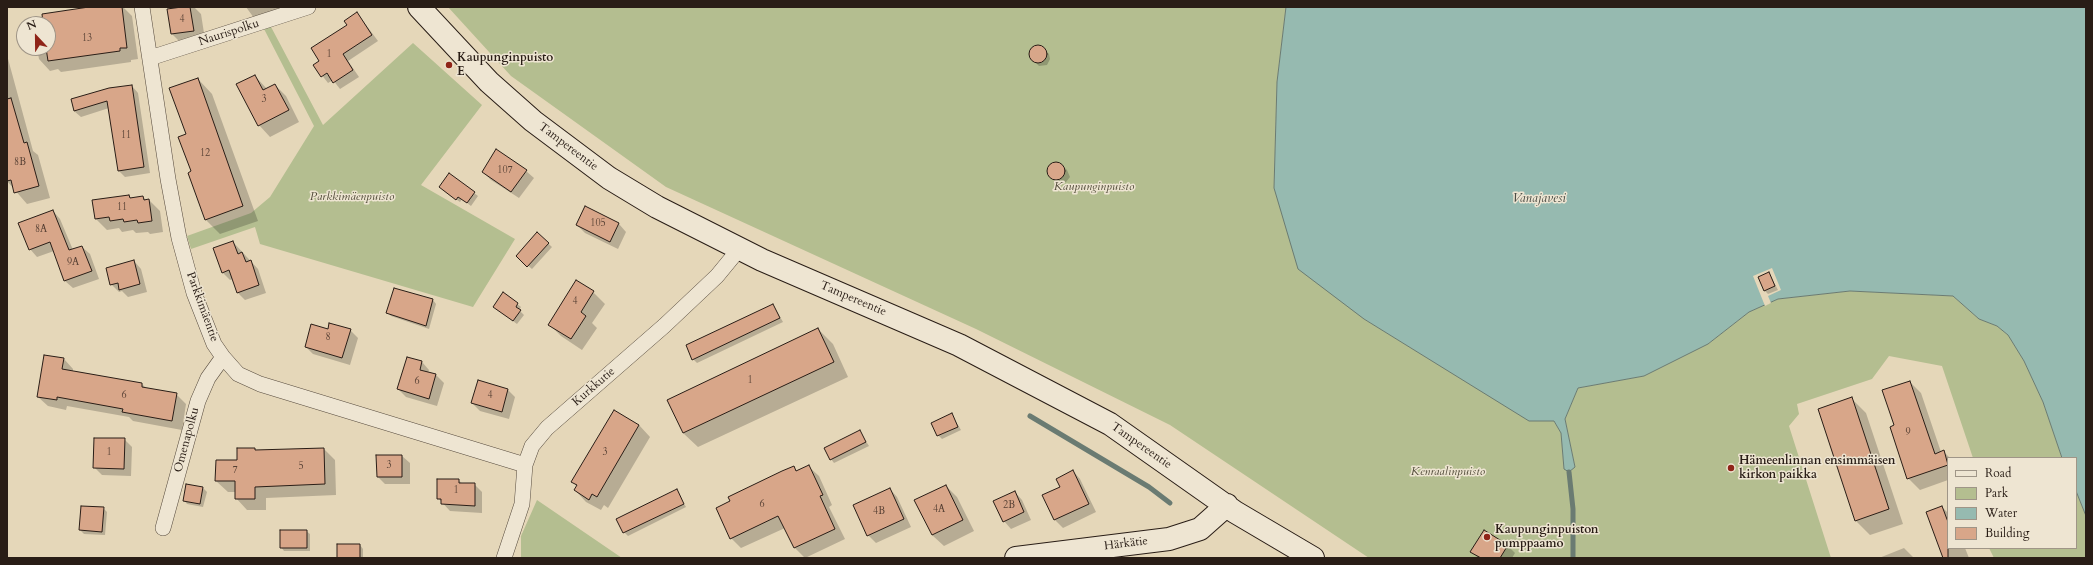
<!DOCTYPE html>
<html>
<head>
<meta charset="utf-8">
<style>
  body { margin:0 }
  #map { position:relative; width:2093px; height:565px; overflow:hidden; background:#e5d7b9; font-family:Cardo,serif }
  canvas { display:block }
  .frame { position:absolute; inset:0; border:8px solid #291d16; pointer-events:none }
  .legend { position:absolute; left:1947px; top:457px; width:130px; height:92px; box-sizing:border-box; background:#eee5d2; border:1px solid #9f9587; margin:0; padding:5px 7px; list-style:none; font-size:12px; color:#291d16 }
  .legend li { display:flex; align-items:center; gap:8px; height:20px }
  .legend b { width:20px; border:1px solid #9f9587 }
  .north { position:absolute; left:16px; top:16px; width:40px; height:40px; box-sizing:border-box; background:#eee5d2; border:1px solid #9f9587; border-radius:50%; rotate:338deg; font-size:11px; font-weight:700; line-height:16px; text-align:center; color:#291d16 }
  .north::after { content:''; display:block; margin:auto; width:14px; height:18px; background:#8f2418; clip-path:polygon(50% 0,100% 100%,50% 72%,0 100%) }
</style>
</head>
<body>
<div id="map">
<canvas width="2093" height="565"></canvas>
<div class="frame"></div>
<ul class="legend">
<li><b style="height:5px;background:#eee5d2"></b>Road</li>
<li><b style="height:11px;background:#b4be90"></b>Park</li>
<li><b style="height:11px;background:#96bab0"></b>Water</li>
<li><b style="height:11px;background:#d8a689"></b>Building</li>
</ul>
<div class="north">N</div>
</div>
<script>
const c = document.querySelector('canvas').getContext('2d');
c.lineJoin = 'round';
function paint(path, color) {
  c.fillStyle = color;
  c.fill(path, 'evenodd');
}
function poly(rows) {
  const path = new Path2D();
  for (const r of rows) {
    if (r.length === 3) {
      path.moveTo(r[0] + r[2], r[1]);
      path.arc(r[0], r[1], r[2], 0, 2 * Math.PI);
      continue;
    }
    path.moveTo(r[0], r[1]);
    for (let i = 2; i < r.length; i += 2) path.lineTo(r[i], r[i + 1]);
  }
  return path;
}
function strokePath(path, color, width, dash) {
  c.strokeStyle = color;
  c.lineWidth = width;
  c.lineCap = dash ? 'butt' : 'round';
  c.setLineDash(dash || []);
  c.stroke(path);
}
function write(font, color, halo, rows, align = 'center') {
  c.font = font + ' Cardo,serif';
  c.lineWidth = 3;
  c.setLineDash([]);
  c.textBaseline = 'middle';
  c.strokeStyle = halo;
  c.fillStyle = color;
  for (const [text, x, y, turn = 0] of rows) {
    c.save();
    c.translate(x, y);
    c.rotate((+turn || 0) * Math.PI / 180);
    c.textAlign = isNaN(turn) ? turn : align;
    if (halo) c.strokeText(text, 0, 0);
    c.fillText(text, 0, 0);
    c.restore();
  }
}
paint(poly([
  [448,7,1286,7,1277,82,1274,188,1364,319,1529,420,1554,421,1561,433,1564,469,1575,467,1565,419,1578,388,1644,376,1708,344,1749,312,1778,299,1850,291,1953,296,1979,319,1997,326,2008,335,2024,361,2043,402,2062,458,1973,458,1942,366,1889,356,1872,379,1797,404,1799,414,1789,426,1831,558,1369,558,1170,425,976,329,666,187,511,76],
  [270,25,323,125,413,43,482,105,421,185,515,239,473,307,260,244,255,227,191,249,187,236,251,213,270,197,314,126,263,27],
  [2076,491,2086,516,2086,558,1994,558,1989,548,2076,548],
  [537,500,622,558,521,558,521,536]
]), '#b4be90');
const water = poly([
  [1286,7,2086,7,2086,516,2076,491,2076,458,2062,458,2043,402,2024,361,2008,335,1997,326,1979,319,1953,296,1850,291,1778,299,1749,312,1708,344,1644,376,1578,388,1565,419,1575,467,1569,472,1564,469,1561,433,1554,421,1529,421,1364,319,1298,269,1274,188,1277,82,1286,7]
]);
paint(water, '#96bab0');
strokePath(water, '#6a7b72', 1);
paint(poly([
  [1772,268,1781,290,1768,296,1771,303,1765,306,1753,276]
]), '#e5d7b9');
paint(poly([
  [100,7,123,7,132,16,138,59,131,60,131,62,61,72,58,69,50,71,39,59,37,48,48,48,48,24,44,24],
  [188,7,194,7,201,14,204,33,200,34,201,38,180,42,172,34,168,10],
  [246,7,277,7,278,10,254,18],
  [357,13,378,41,348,61,359,77,340,89,333,80,328,83,314,65,320,61],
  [1034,46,1040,46,1049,54,1050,59,1047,65,1039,66,1031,58,1029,51],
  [7,55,33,151,38,155,50,198,27,204,7,181],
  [255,76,267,89,275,85,286,96,299,122,270,137,259,125],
  [198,79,212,94,258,221,220,234,206,220,192,172,187,135],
  [132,86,138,93,150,173,125,177,119,171,109,108,81,117,74,111,72,99],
  [1058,162,1067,170,1070,177,1066,182,1060,184,1050,177,1048,169,1050,164],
  [526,171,534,178,519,198,491,180,483,172],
  [444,191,474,193,478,196,471,206,462,199,460,202],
  [129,196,132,199,143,197,146,200,149,200,160,211,163,232,150,234,148,232,136,233,133,230,122,232,119,228,107,230,96,219],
  [586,208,619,224,626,232,618,249,585,233,577,225],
  [53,211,60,219,73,250,82,247,90,254,99,279,73,288,65,281,54,251,37,257,30,249],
  [537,233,552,247,532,269,517,256],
  [233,242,258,269,266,293,245,300,238,293,233,279,230,280,222,272],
  [134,261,141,269,147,292,128,297,122,291,119,292,111,284],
  [1769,273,1778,290,1768,294,1764,290],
  [395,289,433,300,436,304,429,329,391,316,388,313],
  [593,292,605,304,592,323,597,328,582,350,561,336,549,324],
  [504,294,521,307,519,310,524,315,517,324,498,310],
  [773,305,783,322,697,363,693,359],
  [818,329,833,344,848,377,698,447,683,433],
  [328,330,350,330,358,338,350,365,313,354,306,347],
  [64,359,73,369,73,371,142,384,147,389,176,394,186,404,182,430,133,421,129,417,67,406,66,410,48,406,38,397],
  [422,362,429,370,428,373,436,375,444,383,437,406,406,397,398,389],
  [1910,382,1921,393,1941,452,1944,452,1950,458,1948,458,1948,480,1920,490,1908,478,1896,426],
  [508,390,515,397,509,419,480,411,472,403],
  [1851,398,1866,413,1903,524,1870,535,1856,521],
  [952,415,961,430,942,439,938,435],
  [639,425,650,437,608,508,604,505,601,510,586,502,575,490,577,487,573,482],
  [860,432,869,446,834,463,831,459],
  [124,439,132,447,131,476,102,475,94,467],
  [255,449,256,451,324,449,335,460,336,495,266,498,266,510,247,510,236,498,236,492,228,492,216,481],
  [402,456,410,463,410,484,385,484,378,477],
  [808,466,819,476,832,505,829,507,845,539,805,558,795,548,785,528,741,548,731,538,731,502,793,467,797,471],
  [1073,471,1080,479,1096,512,1063,528,1055,520,1044,496,1061,487],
  [458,480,463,484,474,484,482,492,482,513,450,511,438,498],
  [187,485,203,488,207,492,203,507,187,504,184,500],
  [946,486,957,497,974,531,944,546,932,535],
  [890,489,897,497,911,527,876,543,868,535],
  [676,490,686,507,628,536,624,532],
  [1015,492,1022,500,1031,520,1011,529,1004,521],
  [1942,507,1948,513,1948,548,1965,548,1969,558,1944,558],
  [103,508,107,512,105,535,84,534,80,530],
  [306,531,310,534,310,551,284,551,281,547],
  [360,545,363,549,363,558,338,558],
  [1507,545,1515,553,1512,558,1478,558,1472,551],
  [1904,548,1914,558,1879,558]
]), '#0003');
strokePath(poly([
  [1030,416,1149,487,1170,503],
  [1569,472,1573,509,1573,558]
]), '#6a7b72', 5);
const building = poly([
  [89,7,122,7,127,48,120,48,120,51,48,61,46,48,48,48,48,24,43,24,42,14,89,7],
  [182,7,190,7,194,31,171,34,167,9,182,7],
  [357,12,372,35,343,54,353,70,333,83,327,73,321,77,313,65,319,61,311,48,347,25,344,21,357,12],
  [1038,54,9],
  [255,75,263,90,275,84,289,110,258,126,236,84,255,75],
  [198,78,243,206,205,220,188,173,191,171,178,137,186,134,169,88,198,78],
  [132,85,144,167,118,171,107,101,74,111,71,99,109,88,132,85],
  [11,98,24,143,27,142,39,186,14,193,11,180,7,181,7,99,11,98],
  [496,149,527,170,511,192,482,172,496,149],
  [1056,171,9],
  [449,173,475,192,467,203,458,197,456,200,439,187,449,173],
  [129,195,130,198,143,196,144,200,149,199,152,221,138,223,137,220,124,222,123,219,110,221,109,217,95,219,92,200,129,195],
  [585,206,619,223,610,242,576,225,585,206],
  [53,210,69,250,82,246,92,271,64,281,50,242,29,250,18,223,53,210],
  [537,232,549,243,527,267,516,256,537,232],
  [233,241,238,254,242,252,246,262,251,260,259,285,237,293,229,270,222,273,213,248,233,241],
  [134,260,140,284,119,290,118,283,110,285,106,268,134,260],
  [1769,272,1775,286,1764,291,1758,277,1769,272],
  [576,280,594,291,581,312,586,316,571,339,548,325,576,280],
  [394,288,433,299,426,326,386,313,394,288],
  [503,292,518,303,516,307,521,310,513,321,493,307,503,292],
  [773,304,780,318,692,360,686,345,773,304],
  [329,323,351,329,342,358,305,347,311,324,328,329,329,323],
  [818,328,834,362,683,433,667,400,818,328],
  [44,355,64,358,62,369,142,383,142,387,177,393,172,421,122,412,123,409,57,397,57,400,37,397,44,355],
  [407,357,422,361,420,370,436,374,429,399,397,389,407,357],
  [478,380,508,389,502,412,471,403,478,380],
  [1910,381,1935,454,1944,450,1948,465,1907,479,1890,427,1894,425,1882,390,1910,381],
  [1852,397,1889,509,1855,521,1818,409,1852,397],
  [614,410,639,425,597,497,592,494,589,500,574,490,577,485,571,482,614,410],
  [952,413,958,427,937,436,931,423,952,413],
  [860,430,866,442,830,460,824,448,860,430],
  [94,438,125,438,124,469,93,468,94,438],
  [237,448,255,448,255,450,324,448,325,484,255,487,255,499,235,499,235,481,215,481,216,460,237,460,237,448],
  [376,455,402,455,402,477,377,477,376,455],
  [809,465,823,495,820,496,835,529,794,548,778,516,730,539,716,508,730,501,728,497,782,471,794,466,796,471,809,465],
  [1073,470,1089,504,1054,520,1042,495,1060,487,1056,479,1073,470],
  [437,479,459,479,459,483,475,483,475,506,441,504,441,499,437,499,437,479],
  [186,484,203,487,200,504,183,501,186,484],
  [946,485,963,520,932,535,914,500,946,485],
  [890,488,904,519,867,536,853,505,890,488],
  [677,489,684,504,623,533,616,519,677,489],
  [1015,491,1024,512,1003,522,993,501,1015,491],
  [81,506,104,507,102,532,79,530,81,506],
  [1942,506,1948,522,1948,558,1943,558,1926,512,1942,506],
  [280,530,307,530,307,548,280,548,280,530],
  [1484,530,1508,545,1500,558,1481,558,1470,552,1484,530],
  [337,544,360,544,360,558,337,558,337,544]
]);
paint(building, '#d8a689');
strokePath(building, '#291d16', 1);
const street = poly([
  [142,7,168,179,179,238,194,293,214,344,223,357,238,374,260,384,525,465],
  [150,58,308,7],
  [163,528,198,401,208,378,223,357],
  [504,558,522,504,525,465,532,446,547,428,664,326,717,276,740,248]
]);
const secondary = poly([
  [419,7,489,82,533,121,609,178,657,207,762,260,959,345,1110,424,1235,512,1313,558],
  [1016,558,1169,539,1200,529,1227,505]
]);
strokePath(street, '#584c3f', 16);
strokePath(secondary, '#291d16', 24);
strokePath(street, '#eee5d2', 15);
strokePath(secondary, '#eee5d2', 22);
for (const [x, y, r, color] of [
  [449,65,4,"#8f2418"],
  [1731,468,4,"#8f2418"],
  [1487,537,4,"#8f2418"]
]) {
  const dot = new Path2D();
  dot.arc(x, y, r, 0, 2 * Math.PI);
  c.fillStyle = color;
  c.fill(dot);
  strokePath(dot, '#eee5d2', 1.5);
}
write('10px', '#553f33', null, [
  ["4",182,20],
  ["13",87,39],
  ["1",329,55],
  ["3",264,100],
  ["11",126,136],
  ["12",205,154],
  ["8B",20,163],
  ["107",505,171],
  ["11",122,208],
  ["105",598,224],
  ["8A",41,230],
  ["9A",73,263],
  ["4",575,302],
  ["8",328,338],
  ["1",750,381],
  ["6",417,382],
  ["6",124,396],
  ["4",490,396],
  ["9",1908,433],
  ["1",109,453],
  ["3",605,453],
  ["3",389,466],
  ["5",301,467],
  ["7",235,471],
  ["1",456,491],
  ["6",762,505],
  ["2B",1009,506],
  ["4A",939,510],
  ["4B",879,512]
]);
write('12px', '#291d16', '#eee5d2', [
  ["Naurispolku",229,33,-18],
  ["Tampereentie",568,147,37],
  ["Tampereentie",853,299,23],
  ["Parkkimäentie",202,307,70],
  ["Kurkkutie",594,387,-41],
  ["Omenapolku",187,440,-75],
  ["Tampereentie",1141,446,35],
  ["Härkätie",1126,544,-7]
]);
write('bold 12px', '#291d16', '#eee5d2', [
  ["Kaupunginpuisto",457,58],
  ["E",457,72],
  ["Hämeenlinnan ensimmäisen",1739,461],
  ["kirkon paikka",1739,475],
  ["Kaupunginpuiston",1495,530],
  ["pumppaamo",1495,544]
], 'left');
write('italic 12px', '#534d3b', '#eee5d2', [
  ["Kaupunginpuisto",1094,187],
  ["Parkkimäenpuisto",352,197],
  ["Kenraalinpuisto",1448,472]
]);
write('italic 13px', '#4a4c44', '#eee5d2', [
  ["Vanajavesi",1539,199]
]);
</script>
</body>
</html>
